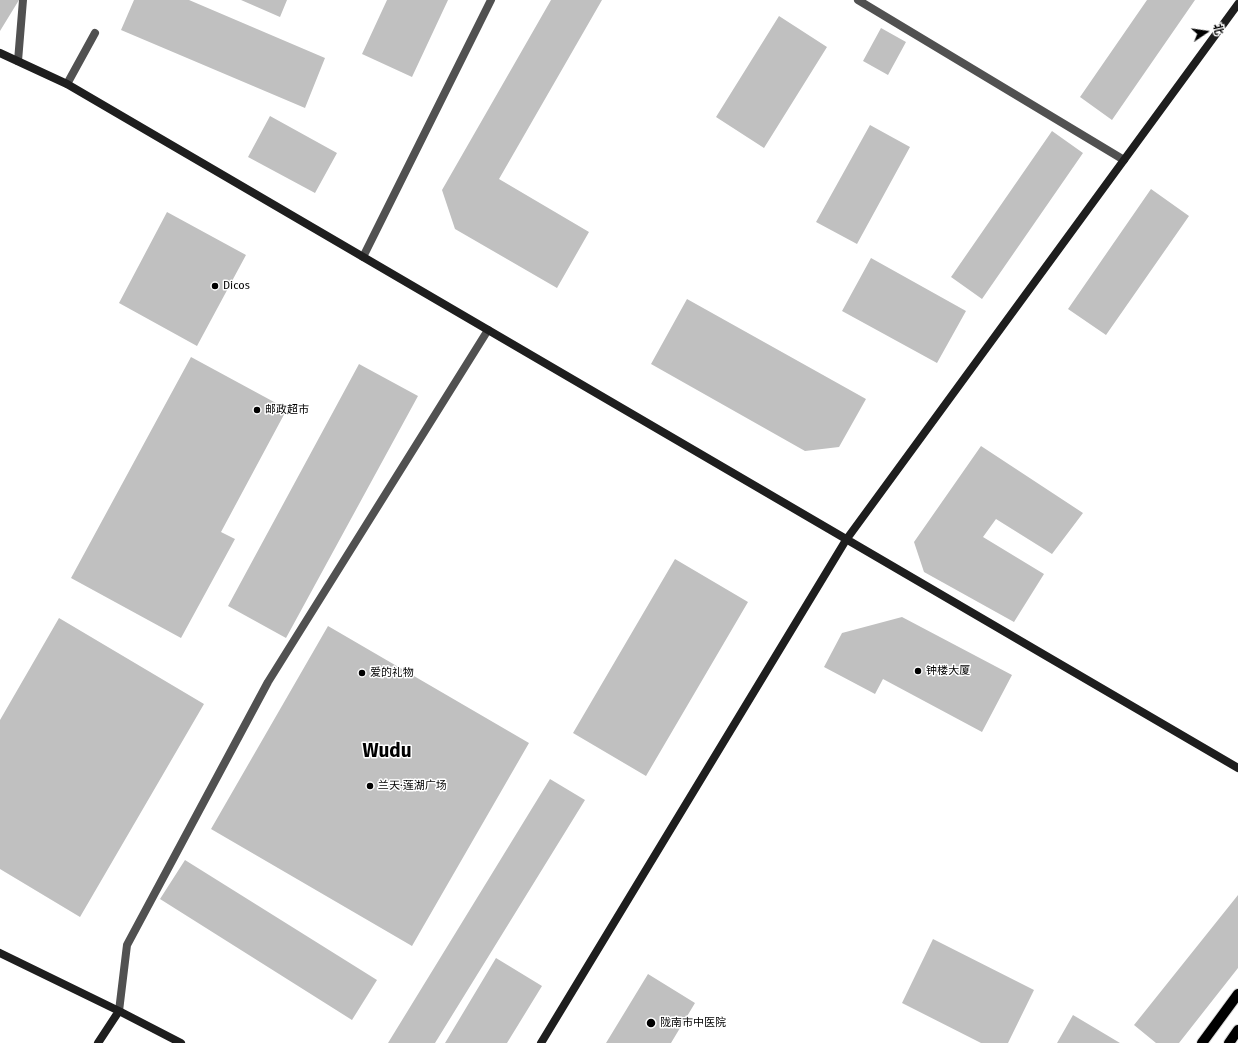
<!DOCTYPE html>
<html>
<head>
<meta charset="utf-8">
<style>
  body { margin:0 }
  #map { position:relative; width:1238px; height:1043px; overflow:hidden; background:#fff; font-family:"Fira Sans","Noto Sans SC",sans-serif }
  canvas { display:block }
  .north { position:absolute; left:1186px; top:12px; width:40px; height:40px; -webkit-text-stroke:3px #fff; paint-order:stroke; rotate:77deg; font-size:11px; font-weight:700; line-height:16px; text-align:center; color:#000 }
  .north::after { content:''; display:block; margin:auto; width:14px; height:18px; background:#000; clip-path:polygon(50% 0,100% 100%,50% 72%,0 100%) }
</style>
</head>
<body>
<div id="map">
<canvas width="1238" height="1043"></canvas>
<div class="north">北</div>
</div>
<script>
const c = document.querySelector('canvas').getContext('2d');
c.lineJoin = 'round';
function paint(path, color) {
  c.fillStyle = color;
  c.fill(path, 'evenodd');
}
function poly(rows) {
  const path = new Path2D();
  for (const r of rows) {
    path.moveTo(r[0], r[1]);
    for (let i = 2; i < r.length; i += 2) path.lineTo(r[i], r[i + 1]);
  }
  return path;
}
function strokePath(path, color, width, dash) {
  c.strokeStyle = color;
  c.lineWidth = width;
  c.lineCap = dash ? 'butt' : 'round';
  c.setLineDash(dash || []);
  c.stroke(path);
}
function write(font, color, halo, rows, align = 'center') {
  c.font = font + ' "Fira Sans","Noto Sans SC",sans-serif';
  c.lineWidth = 3;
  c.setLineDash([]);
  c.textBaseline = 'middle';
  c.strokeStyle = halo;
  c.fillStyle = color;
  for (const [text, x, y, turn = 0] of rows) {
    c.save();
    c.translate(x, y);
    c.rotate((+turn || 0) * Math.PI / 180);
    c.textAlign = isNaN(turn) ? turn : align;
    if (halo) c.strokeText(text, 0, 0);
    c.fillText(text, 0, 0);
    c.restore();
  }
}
paint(poly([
  [0,0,19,0,0,31],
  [134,0,189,0,325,58,305,108,121,30],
  [241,0,287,0,280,17],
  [387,0,448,0,412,77,362,54],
  [551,0,602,0,499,179,589,232,557,288,455,229,442,190],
  [1147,0,1195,0,1112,120,1080,97],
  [779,16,827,47,764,148,716,117],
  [881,28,906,42,888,75,863,61],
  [270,116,337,153,315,193,248,157],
  [870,125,910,147,857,244,816,222],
  [1052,131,1083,153,982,299,951,277],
  [1151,189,1189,216,1106,335,1068,309],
  [167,212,246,255,197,346,119,303],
  [871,258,966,311,937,363,842,311],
  [687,299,866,399,839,447,805,451,651,364],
  [191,357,287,409,221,532,235,539,181,638,71,578],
  [359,364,418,396,286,638,228,606],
  [981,446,1083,513,1052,554,996,519,983,537,1044,574,1014,622,924,572,914,542],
  [675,559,748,602,646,776,573,733],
  [902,617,1012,675,982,732,883,679,875,694,824,667,842,633],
  [59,618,204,704,80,917,0,869,0,720],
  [328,626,529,743,412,946,211,829],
  [550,779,585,800,435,1043,388,1043],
  [185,860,377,980,352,1020,160,899],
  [1238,895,1238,968,1179,1043,1156,1043,1134,1025],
  [933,939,1034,990,1008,1043,981,1043,902,1003],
  [496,958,542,986,507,1043,445,1043],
  [648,974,695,1003,671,1043,606,1043],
  [1073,1015,1120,1043,1057,1043]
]), '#c0c0c0');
const primary = poly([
  [1202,1043,1238,994],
  [1229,1043,1238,1030]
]);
strokePath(primary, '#dbdbdb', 12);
strokePath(poly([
  [18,61,23,0],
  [67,84,95,33]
]), '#515151', 8);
strokePath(poly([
  [858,0,1124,160],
  [363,257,491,0],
  [119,1011,127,945,268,682,488,330]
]), '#515151', 8);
strokePath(poly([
  [0,53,67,84,1238,768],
  [0,953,119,1011,181,1043],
  [98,1043,119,1011],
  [541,1043,846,540,1238,4]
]), '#1e1e1e', 8);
strokePath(primary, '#000', 10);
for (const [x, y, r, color] of [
  [215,286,4,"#000"],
  [257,410,4,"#000"],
  [918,671,4,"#000"],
  [362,673,4,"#000"],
  [370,786,4,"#000"],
  [651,1023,5,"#000"]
]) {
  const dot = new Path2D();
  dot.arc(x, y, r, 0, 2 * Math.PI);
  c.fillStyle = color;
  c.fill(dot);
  strokePath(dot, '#fff', 1.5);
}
write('11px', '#000', '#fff', [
  ["Dicos",223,286],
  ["邮政超市",265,410],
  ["钟楼大厦",926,671],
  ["爱的礼物",370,673],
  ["兰天·莲湖广场",378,786],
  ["陇南市中医院",660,1023]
], 'left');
write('bold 19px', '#000', '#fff', [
  ["Wudu",387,752]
]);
</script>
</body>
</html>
